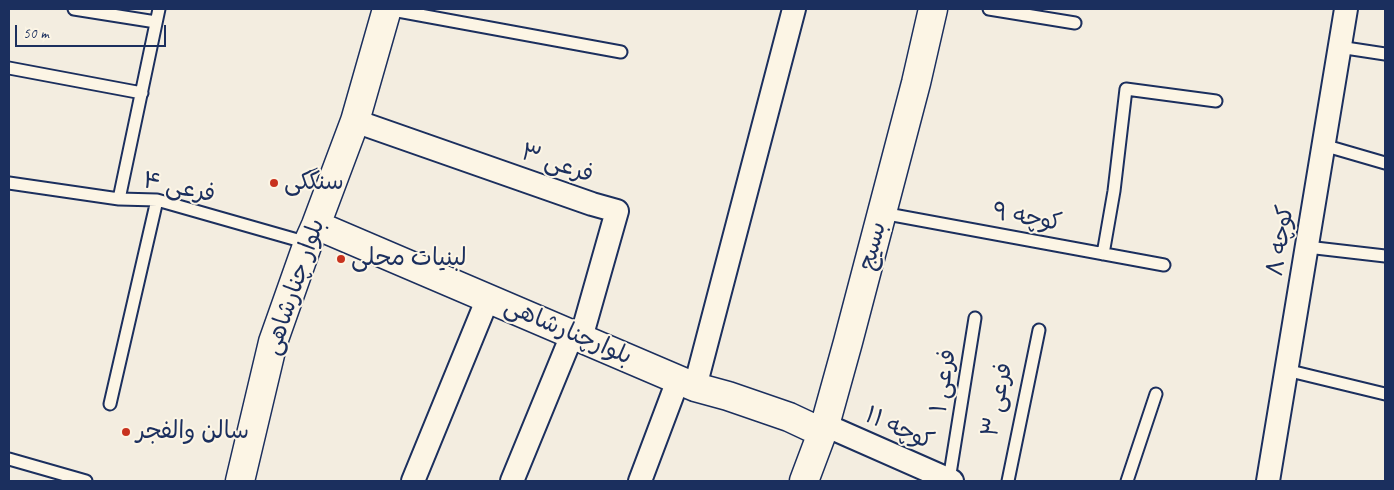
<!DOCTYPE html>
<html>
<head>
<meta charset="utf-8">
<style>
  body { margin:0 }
  #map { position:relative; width:1394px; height:490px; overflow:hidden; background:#f3ede0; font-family:Caveat,sans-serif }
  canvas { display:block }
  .frame { position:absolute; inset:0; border:10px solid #1b2f5e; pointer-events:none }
  .scale { position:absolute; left:15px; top:25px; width:151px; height:22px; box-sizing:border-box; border:2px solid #1b2f5e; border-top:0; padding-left:6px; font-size:15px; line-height:18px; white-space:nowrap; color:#1b2f5e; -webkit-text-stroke:4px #fcf5e5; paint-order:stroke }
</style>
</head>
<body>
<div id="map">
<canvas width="1394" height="490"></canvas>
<div class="frame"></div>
<div class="scale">50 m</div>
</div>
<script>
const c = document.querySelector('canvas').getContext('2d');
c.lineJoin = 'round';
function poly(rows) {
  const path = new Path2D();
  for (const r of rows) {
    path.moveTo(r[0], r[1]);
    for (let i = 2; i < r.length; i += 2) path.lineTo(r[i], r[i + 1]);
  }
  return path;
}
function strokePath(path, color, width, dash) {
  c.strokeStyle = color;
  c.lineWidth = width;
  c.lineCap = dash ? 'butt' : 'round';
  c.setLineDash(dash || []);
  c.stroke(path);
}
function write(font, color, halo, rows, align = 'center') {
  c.font = font + ' Caveat,"Playpen Sans Arabic",sans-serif';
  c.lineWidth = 4;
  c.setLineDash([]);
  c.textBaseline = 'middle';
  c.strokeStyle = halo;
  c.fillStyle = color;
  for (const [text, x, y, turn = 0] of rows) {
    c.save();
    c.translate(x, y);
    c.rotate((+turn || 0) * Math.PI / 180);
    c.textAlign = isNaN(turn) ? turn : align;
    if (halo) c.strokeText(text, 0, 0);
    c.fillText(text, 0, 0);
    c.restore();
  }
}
const lane = poly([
  [74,9,156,22],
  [387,9,621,52],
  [989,9,1075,23],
  [1339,47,1385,54],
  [9,68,142,93],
  [1323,145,1385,163],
  [9,183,119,199,157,200,308,243],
  [119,199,159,9],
  [882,213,1164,265],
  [1307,247,1385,256],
  [1103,254,1114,191,1126,89,1216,101],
  [1286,370,1385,394],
  [110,404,157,200],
  [9,459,86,481],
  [949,480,975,318],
  [1008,481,1039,330],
  [1127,481,1156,394]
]);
const street = poly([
  [355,121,592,204,617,211,581,338],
  [695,387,794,9],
  [825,425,952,481],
  [413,481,488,298],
  [512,481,572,335],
  [640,481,678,380],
  [1268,481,1346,9]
]);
const secondary = poly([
  [316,225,695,387,728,396,789,417,821,432],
  [240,481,273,342,308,243,316,225,355,121,387,9],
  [804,481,825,425,848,342,916,83,933,9]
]);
strokePath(lane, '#1b2f5e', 15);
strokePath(street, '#1b2f5e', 26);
strokePath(secondary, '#1b2f5e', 31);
strokePath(lane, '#fcf5e5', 11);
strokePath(street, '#fcf5e5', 22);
strokePath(secondary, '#fcf5e5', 28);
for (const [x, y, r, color] of [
  [274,183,5,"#c8321e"],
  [341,259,5,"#c8321e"],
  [126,432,5,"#c8321e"]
]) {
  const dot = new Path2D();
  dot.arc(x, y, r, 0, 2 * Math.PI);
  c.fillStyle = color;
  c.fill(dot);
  strokePath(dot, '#fcf5e5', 2);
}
write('24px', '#1b2f5e', '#fcf5e5', [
  ["فرعی ۳",557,164,19],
  ["فرعی ۴",179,188,12],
  ["کوچه ۹",1027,218,10],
  ["کوچه ۸",1281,241,-81],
  ["بسیج",873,246,-75],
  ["بلوار چنارشاهی",295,287,-71],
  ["بلوارچنارشاهی",568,332,23],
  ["فرعی ۱",944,381,-81],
  ["فرعی ۳",998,400,-78],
  ["کوچه ۱۱",899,429,24]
]);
write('24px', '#1b2f5e', '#fcf5e5', [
  ["سنگکی",284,183],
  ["لبنیات محلی",351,259],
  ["سالن والفجر",136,432]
], 'left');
</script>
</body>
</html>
